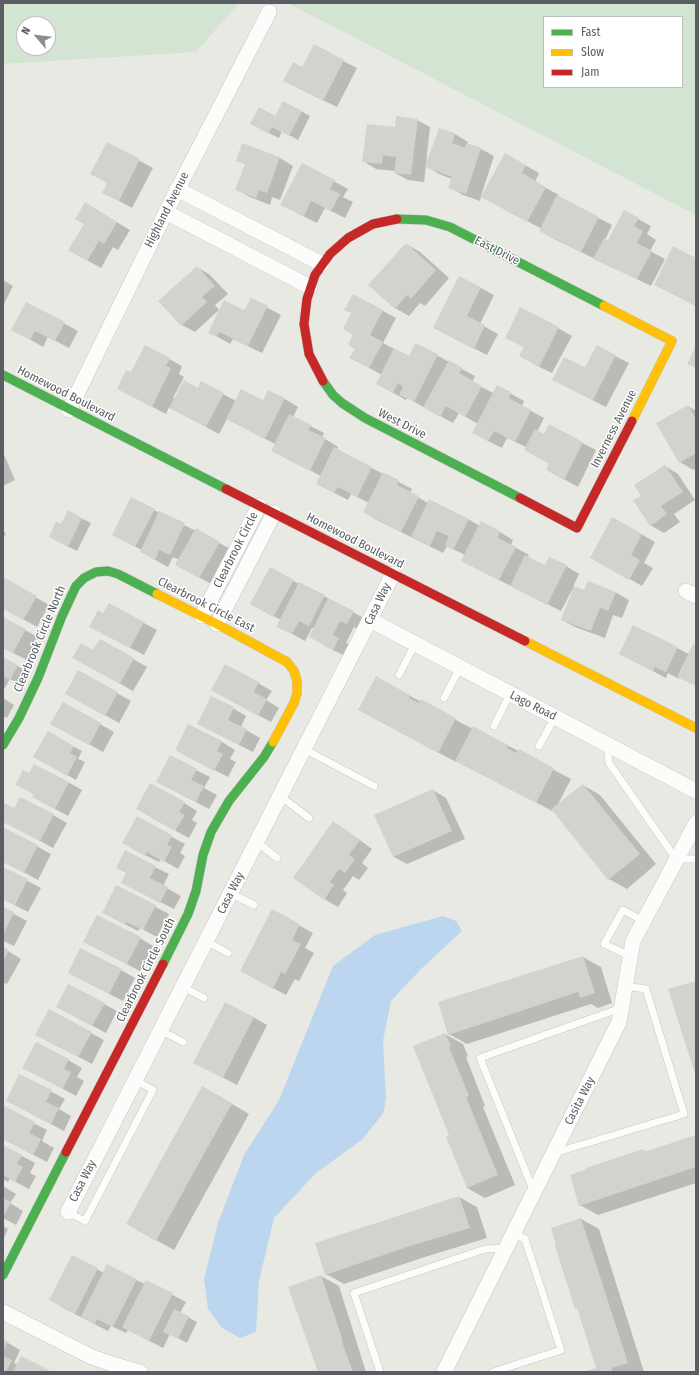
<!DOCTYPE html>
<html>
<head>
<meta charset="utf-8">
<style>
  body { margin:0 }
  #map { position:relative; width:699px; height:1375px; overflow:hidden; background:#e9e9e4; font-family:"Fira Sans Condensed",sans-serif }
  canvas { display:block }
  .frame { position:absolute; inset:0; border:4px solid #5a5d61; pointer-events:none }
  .legend { position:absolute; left:543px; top:16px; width:140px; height:72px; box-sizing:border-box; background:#fff; border:1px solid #bdbec0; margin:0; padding:5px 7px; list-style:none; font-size:12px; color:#5a5d61 }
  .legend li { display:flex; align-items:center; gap:8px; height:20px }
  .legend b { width:20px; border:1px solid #bdbec0 }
  .north { position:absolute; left:16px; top:16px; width:40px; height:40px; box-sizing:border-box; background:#fff; border:1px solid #bdbec0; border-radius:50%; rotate:298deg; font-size:11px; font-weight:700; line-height:16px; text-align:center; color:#5a5d61 }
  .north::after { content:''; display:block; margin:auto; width:14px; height:18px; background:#8c8e8f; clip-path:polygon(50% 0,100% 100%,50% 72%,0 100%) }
</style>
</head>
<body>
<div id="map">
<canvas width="699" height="1375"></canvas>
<div class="frame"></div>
<ul class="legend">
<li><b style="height:5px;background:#4caf50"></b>Fast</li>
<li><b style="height:5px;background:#ffc107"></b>Slow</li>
<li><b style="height:5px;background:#c62828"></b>Jam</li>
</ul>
<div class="north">N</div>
</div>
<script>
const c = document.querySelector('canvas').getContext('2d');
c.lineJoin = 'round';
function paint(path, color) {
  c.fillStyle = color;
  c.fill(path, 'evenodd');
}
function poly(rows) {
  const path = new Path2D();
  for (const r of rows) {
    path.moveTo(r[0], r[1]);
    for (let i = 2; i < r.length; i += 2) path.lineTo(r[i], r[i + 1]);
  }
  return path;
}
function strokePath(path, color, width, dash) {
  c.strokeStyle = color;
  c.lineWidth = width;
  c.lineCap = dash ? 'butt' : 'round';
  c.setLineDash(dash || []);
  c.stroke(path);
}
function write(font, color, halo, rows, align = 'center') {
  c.font = font + ' "Fira Sans Condensed",sans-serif';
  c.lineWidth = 3;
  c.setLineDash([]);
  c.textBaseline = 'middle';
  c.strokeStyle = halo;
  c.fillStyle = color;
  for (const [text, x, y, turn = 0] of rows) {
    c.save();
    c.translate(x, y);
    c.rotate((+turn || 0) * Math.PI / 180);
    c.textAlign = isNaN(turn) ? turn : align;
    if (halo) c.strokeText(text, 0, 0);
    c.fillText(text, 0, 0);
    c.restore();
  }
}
paint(poly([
  [3,3,239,3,196,52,3,64],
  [24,24,48,24,48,48,24,48],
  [288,3,696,3,696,215],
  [544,17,682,17,682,87,544,87]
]), '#d3e4d2');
paint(poly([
  [443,916,456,921,462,931,420,970,391,1001,383,1041,386,1096,384,1112,363,1139,316,1173,274,1218,259,1281,256,1332,240,1338,222,1328,208,1309,204,1279,218,1223,244,1155,279,1100,333,966,375,935]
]), '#bcd6f0');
paint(poly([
  [343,61,357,68,337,107,298,88,303,68],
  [301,111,310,116,298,140,282,131,279,138,260,129],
  [417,120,430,127,426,164,440,129,455,134,468,142,467,144,481,149,494,156,481,196,482,196,505,154,539,173,535,182,559,195,558,197,612,225,605,240,609,242,638,219,651,226,647,234,656,240,650,251,665,259,651,286,554,239,541,231,542,229,481,196,480,201,463,195,449,187,452,179,439,174,426,166,424,182,408,180,395,173,395,171,376,169,363,161,395,128],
  [107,143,153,168,132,208,104,193,108,183],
  [243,144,280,158,293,166,280,200,272,197,270,205,250,197,237,190,246,165,237,160],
  [302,164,348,189,343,197,353,202,345,218,325,208,317,223,295,212],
  [86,204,130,230,118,250,113,247,101,268,69,250,85,224],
  [406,244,420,252,449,278,425,306,420,303,409,316,395,308],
  [696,259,696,306,655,285],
  [197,267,210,275,228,294,215,305,219,310,195,332,182,325],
  [460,277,494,295,480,324,498,334,487,355,434,328],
  [3,280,13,286,3,306],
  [353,295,396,318,383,343,409,357,416,344,475,376,472,382,493,393,497,386,524,401,522,406,544,418,537,432,544,435,549,426,596,450,578,487,560,477,550,464,525,450,526,447,507,438,502,448,486,440,478,424,459,413,453,423,407,398,406,400,390,391,382,375,364,365,356,348,354,335,344,329,352,313],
  [251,299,281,315,262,353,233,339,230,344,209,332,245,311],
  [26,303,78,331,69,348,48,337,43,347,26,337],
  [558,328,572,336,552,373,533,364,525,348,506,337],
  [615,356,629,363,606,407,567,387,586,369],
  [169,359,182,366,179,374,184,377,173,398,175,399,198,389,223,394,236,401,264,402,285,399,298,407,293,417,324,433,322,437,338,447,337,450,412,489,410,493,428,503,468,519,480,526,481,523,500,532,513,540,511,545,529,555,527,558,546,567,566,566,579,574,573,587,585,591,615,592,629,600,622,618,613,615,605,638,575,627,562,620,573,590,572,590,561,611,475,568,465,555,447,546,443,553,377,520,364,512,369,503,351,494,348,500,317,484,321,476,272,451,275,444,227,419,219,434,169,407,166,414,118,389,131,374],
  [688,406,696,411,696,468,693,470,680,462],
  [3,452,15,480,3,486],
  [665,466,678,474,695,500,674,514,680,522,664,533,650,525,643,496],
  [154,510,196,531,196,530,232,550,213,585,177,565,179,560,173,557,168,567,141,552,142,550,126,542],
  [68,512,91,523,77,551,59,542,61,525],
  [613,518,655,542,644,563,653,568,642,586,591,557],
  [3,532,6,533,3,539],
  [271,568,299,584,324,596,367,620,361,631,354,627,346,643,352,646,347,657,323,645,314,629,312,628,305,641,278,626,281,620,251,603],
  [3,578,49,605,37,627,3,608],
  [104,615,144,623,157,630,144,655,104,634],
  [3,618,38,637,27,660,3,648],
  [100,640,147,667,133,691,87,665],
  [696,647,696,686,680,677,679,679,668,673,666,678,620,654,677,648,689,654],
  [3,658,30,673,23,686,10,679,3,691],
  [79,672,131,701,119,723,80,701],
  [376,678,473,729,473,727,571,779,557,806,583,785,600,795,656,864,627,889,609,879,554,812,457,760,456,762,359,710],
  [258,683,272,691,266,700,279,708,271,722,225,697],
  [3,698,14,705,7,718,3,716],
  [63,703,114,732,103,752,65,731],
  [233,708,246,716,241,727,260,738,253,752,198,724],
  [48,733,82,751,78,759,85,762,76,780,35,757],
  [222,742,235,750,230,759,236,762,228,777,189,757],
  [196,770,210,777,204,788,217,795,209,809,157,782],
  [30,775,68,782,82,790,68,816,33,797,35,795,16,784],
  [433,790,446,798,465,839,407,864,394,857],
  [3,803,14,809,53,815,67,823,53,848,3,821],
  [184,803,197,811,192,820,197,823,189,838,150,817],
  [137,818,185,844,180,853,185,856,178,869,161,859,159,862,137,851],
  [333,822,346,830,372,849,362,863,368,868,359,880,353,876,343,890,347,893,338,907,324,899],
  [3,828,51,854,38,880,3,861],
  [155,867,169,874,163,886,181,896,174,909,136,890],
  [3,868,41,888,28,912,3,899],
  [117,887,169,914,157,937,140,928,138,931,104,913],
  [3,908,27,921,14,946,3,941],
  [273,911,313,933,305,948,314,953,299,981,295,979,286,995,254,978],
  [140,938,153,946,140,971,98,949],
  [3,948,21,959,7,984,3,982],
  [583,957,601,967,612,1003,598,1008,591,1004,467,1044,449,1034],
  [121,970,135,978,123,1001,82,980],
  [104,1004,117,1011,106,1033,57,1007],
  [253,1017,267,1025,237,1085,195,1063],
  [91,1033,104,1040,92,1064,50,1042],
  [445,1034,463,1044,468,1056,466,1057,485,1106,483,1107,515,1185,485,1198,467,1188,450,1136],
  [68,1060,82,1068,77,1077,84,1081,76,1096,24,1068],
  [20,1075,65,1099,59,1109,71,1116,64,1131,7,1101],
  [232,1104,249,1114,174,1250,145,1234],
  [3,1108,47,1130,42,1141,54,1148,47,1162,3,1139],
  [696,1136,696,1183,598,1215,580,1205,643,1150,646,1152],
  [3,1146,35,1163,30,1173,36,1176,29,1189,10,1179,8,1182,3,1179],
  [3,1186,16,1194,10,1203,23,1211,16,1225,3,1218],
  [459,1197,477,1207,487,1238,425,1257,344,1284,326,1274,316,1244],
  [581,1219,599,1229,644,1372,585,1372,597,1368,579,1309,576,1308],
  [3,1226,8,1229,3,1240],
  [73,1256,104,1273,136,1280,145,1284,146,1281,186,1302,180,1313,197,1322,187,1343,170,1334,163,1348,128,1330,126,1333,111,1326,108,1331,63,1308],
  [321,1276,339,1286,366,1372,319,1372],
  [3,1340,20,1350,14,1363,18,1365,22,1357,51,1372,3,1372]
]), '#0003');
paint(poly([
  [314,44,344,60,323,101,283,81,293,62,302,67],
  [283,101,302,111,289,136,272,127,269,133,250,124,259,107,275,116],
  [396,116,418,119,411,175,394,173,396,157,383,155,382,164,362,162,367,124,395,127],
  [439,128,455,133,452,143,465,148,467,143,481,148,466,194,448,188,452,177,425,167],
  [107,142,140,159,119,201,102,193,107,183,90,174],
  [242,143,280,157,267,193,259,190,256,198,235,190,245,164,236,161],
  [505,153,526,165,522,173,546,187,527,222,481,197],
  [302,163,335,180,330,189,340,194,331,211,311,201,304,216,280,205],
  [557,195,599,217,581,252,539,231],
  [85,202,117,222,104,244,99,241,87,261,68,250,84,224,75,219],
  [624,210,639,218,634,226,643,231,637,243,652,251,637,279,593,259,604,238,608,240],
  [406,243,436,270,411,299,407,295,395,309,368,285],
  [673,246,696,258,696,306,654,285],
  [197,266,215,286,202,297,207,302,181,326,158,301],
  [459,276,481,287,467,316,485,325,474,349,433,328],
  [353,294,383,310,370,335,383,342,369,368,349,358,355,349,348,345,353,334,343,329,351,313,344,310],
  [251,298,268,306,248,346,219,332,216,337,208,333,224,300,244,310],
  [26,302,65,322,55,341,35,331,30,340,11,330],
  [520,307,559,327,539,367,519,356,524,347,505,338],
  [415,343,438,354,414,402,399,395,403,387,398,383,393,393,376,384,394,348,409,356],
  [145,345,170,358,166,366,171,368,152,407,117,389,126,370,131,372],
  [597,345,616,355,593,400,552,380,564,357,585,367],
  [696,346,696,368,687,364],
  [449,360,463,368,459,373,482,386,465,417,446,406,440,417,423,407],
  [184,380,198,388,201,381,224,393,206,427,169,408],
  [497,385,511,392,509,398,531,410,515,442,494,431,488,441,472,433],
  [241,389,263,400,268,390,285,398,265,439,226,419],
  [688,405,696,419,696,453,679,463,656,423],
  [289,414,311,425,308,430,326,438,310,471,271,451],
  [549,424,583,442,564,480,546,470,549,463,524,450,535,429,544,434],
  [334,447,372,467,357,497,338,487,334,493,316,484],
  [665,465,683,492,661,506,667,514,650,526,633,500,641,496,634,485],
  [383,472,399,480,397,485,419,496,401,532,363,512],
  [131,497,155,509,135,547,112,535],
  [429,499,469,519,453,550,445,545,449,536,437,531,430,546,411,537],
  [68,510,82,518,68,547,49,537,56,521,61,524],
  [159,511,185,523,170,555,159,550,155,560,140,552],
  [612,517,642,534,631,555,640,560,629,580,590,558],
  [481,521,500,531,498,538,516,547,499,580,461,561],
  [196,528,220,542,199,578,175,565],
  [525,555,545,565,549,557,567,565,547,605,510,586],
  [270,567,294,580,273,617,250,604],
  [3,577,37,596,23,620,3,609],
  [588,581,616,592,608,611,600,608,591,631,561,620,574,586,584,590],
  [299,582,325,595,309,626,299,621,292,634,276,627],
  [328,598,354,611,347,624,340,621,333,635,339,638,333,650,309,637],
  [109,603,144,622,130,648,89,627,98,610,103,613],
  [3,617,26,629,13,653,3,648],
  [633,625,678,647,666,672,655,667,653,671,619,654],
  [100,639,134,658,120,684,72,658,81,643,93,650],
  [693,644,696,646,696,686,677,677],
  [3,657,18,665,10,680,3,676],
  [225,664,259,682,254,692,267,699,258,716,211,690],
  [78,670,118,692,105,716,65,694],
  [376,676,410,695,409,698,419,703,421,699,456,718,438,753,358,710],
  [211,696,234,707,228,720,247,729,239,745,197,724],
  [63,702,101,723,89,745,50,724],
  [188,724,222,741,217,751,223,754,214,771,175,750],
  [473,726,508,745,507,748,516,753,519,749,554,768,536,803,455,761],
  [48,731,74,746,70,753,77,757,67,776,33,757],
  [170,755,197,769,191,780,204,786,196,802,156,782],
  [34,764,69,782,55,809,32,797,34,794,15,785,23,770,29,773],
  [150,783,185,802,179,812,185,815,175,831,136,809],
  [583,784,640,854,608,880,551,809],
  [433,789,452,831,393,857,374,815],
  [20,797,54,814,40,841,3,822,3,802,14,808],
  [137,816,172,835,167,845,172,847,164,862,147,852,145,856,122,843],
  [333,821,360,840,349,855,355,859,345,873,339,869,330,882,334,885,324,900,293,878],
  [3,827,38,845,24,873,3,862],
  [125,850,156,866,150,878,168,887,160,903,121,883,126,873,116,868],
  [3,867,28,879,15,905,3,899],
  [116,885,156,905,143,930,126,922,125,924,102,913],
  [3,907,14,912,3,935],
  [272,909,300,924,292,940,301,944,285,974,281,972,273,989,240,971],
  [97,915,141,937,127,964,83,942],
  [3,947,9,950,3,961],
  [80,948,122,969,109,994,68,973],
  [583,956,595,993,580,998,578,992,448,1035,438,1002],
  [696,981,696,1070,694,1071,668,989],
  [68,984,105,1003,92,1026,56,1007],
  [225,1002,254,1017,223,1078,193,1063],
  [49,1009,92,1032,78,1057,35,1035],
  [445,1033,451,1046,449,1047,469,1096,466,1097,498,1175,467,1188,446,1137,449,1135,413,1046],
  [36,1042,69,1059,64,1069,71,1072,63,1089,22,1068],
  [19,1074,52,1090,46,1102,59,1108,51,1124,6,1101],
  [202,1086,232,1103,156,1241,126,1224],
  [3,1105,35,1122,29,1133,41,1139,33,1155,3,1139],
  [696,1135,696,1167,579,1206,570,1175,587,1169,586,1168,643,1149,644,1152],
  [3,1145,22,1155,17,1164,23,1167,15,1182,3,1175],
  [459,1196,470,1228,407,1247,325,1275,315,1243],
  [3,1198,11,1202,3,1217],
  [581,1218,628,1363,611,1368,613,1372,583,1372,596,1368,577,1308,575,1309,555,1246,556,1245,551,1228],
  [72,1255,98,1268,75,1314,49,1300],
  [107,1264,137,1279,113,1327,97,1319,95,1324,81,1317],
  [321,1275,342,1338,341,1339,353,1372,318,1372,288,1287],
  [146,1280,173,1293,149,1341,122,1327],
  [174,1309,189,1316,178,1339,163,1332],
  [3,1339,8,1341,3,1351],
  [3,1356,12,1360,6,1372,3,1372],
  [21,1356,49,1370,48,1372,13,1372]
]), '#d3d2cf');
const lane = poly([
  [399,675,415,644],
  [444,698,460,668],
  [494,726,510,694],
  [607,744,609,763,676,859,696,859],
  [539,746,555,717],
  [304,749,374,786],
  [280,796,309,818],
  [257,842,277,858],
  [230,893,254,905],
  [206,941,228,953],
  [630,956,604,944,623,910,643,921],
  [183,987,204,998],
  [160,1030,183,1042],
  [554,1153,684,1114,646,989,625,986],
  [534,1192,480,1058,621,1008],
  [68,1212,85,1221,153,1090,135,1080],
  [380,1372,354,1293,485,1249,506,1248],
  [493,1372,561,1350,525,1239,513,1233]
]);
const street = poly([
  [177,189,322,264],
  [166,212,310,287],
  [69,410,166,212,269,12],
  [686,591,696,596],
  [202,616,259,506],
  [370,620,696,791],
  [217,624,274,513],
  [68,1212,393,574],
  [3,1312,92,1357,115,1365,140,1372],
  [444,1372,619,1022,633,941,696,823]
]);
const fast = poly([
  [397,219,426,220,450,227,604,306],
  [3,375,226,489],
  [323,381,333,395,342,403,365,418,520,498],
  [3,745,19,718,38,678,62,616,76,586,84,578,96,572,108,571,118,574,157,594],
  [163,964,188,914,196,891,203,855,211,832,229,801,264,757,273,742],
  [3,1275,66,1152]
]);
const slow = poly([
  [604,306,672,341,632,421],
  [157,594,217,624,287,662,294,671,297,681,297,693,294,703,273,742],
  [525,641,696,728]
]);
const jam = poly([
  [323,381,309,354,304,324,307,299,315,275,330,254,348,238,373,224,397,219],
  [226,489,525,641],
  [520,498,577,528,632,421],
  [66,1152,163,964]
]);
strokePath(lane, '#c6c7c6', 8);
strokePath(street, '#c6c7c6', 16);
strokePath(fast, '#c7c7c7', 10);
strokePath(slow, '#c7c7c7', 10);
strokePath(jam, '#c7c7c7', 10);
strokePath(lane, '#fcfcfb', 7);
strokePath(street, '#fcfcfb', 15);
strokePath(fast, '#4caf50', 9);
strokePath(slow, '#ffc107', 9);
strokePath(jam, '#c62828', 9);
write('12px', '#5a5d61', '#fff', [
  ["Highland Avenue",167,210,-63],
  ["East Drive",497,251,27],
  ["Homewood Boulevard",66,394,27],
  ["West Drive",402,424,27],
  ["Inverness Avenue",614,429,-63],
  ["Homewood Boulevard",355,541,27],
  ["Clearbrook Circle",236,550,-63],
  ["Casa Way",378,604,-64],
  ["Clearbrook Circle East",206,605,27],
  ["Clearbrook Circle North",40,639,-67],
  ["Lago Road",533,706,27],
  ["Casa Way",231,893,-63],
  ["Clearbrook Circle South",146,970,-63],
  ["Casita Way",580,1101,-63],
  ["Casa Way",83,1181,-63]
]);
</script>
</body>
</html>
